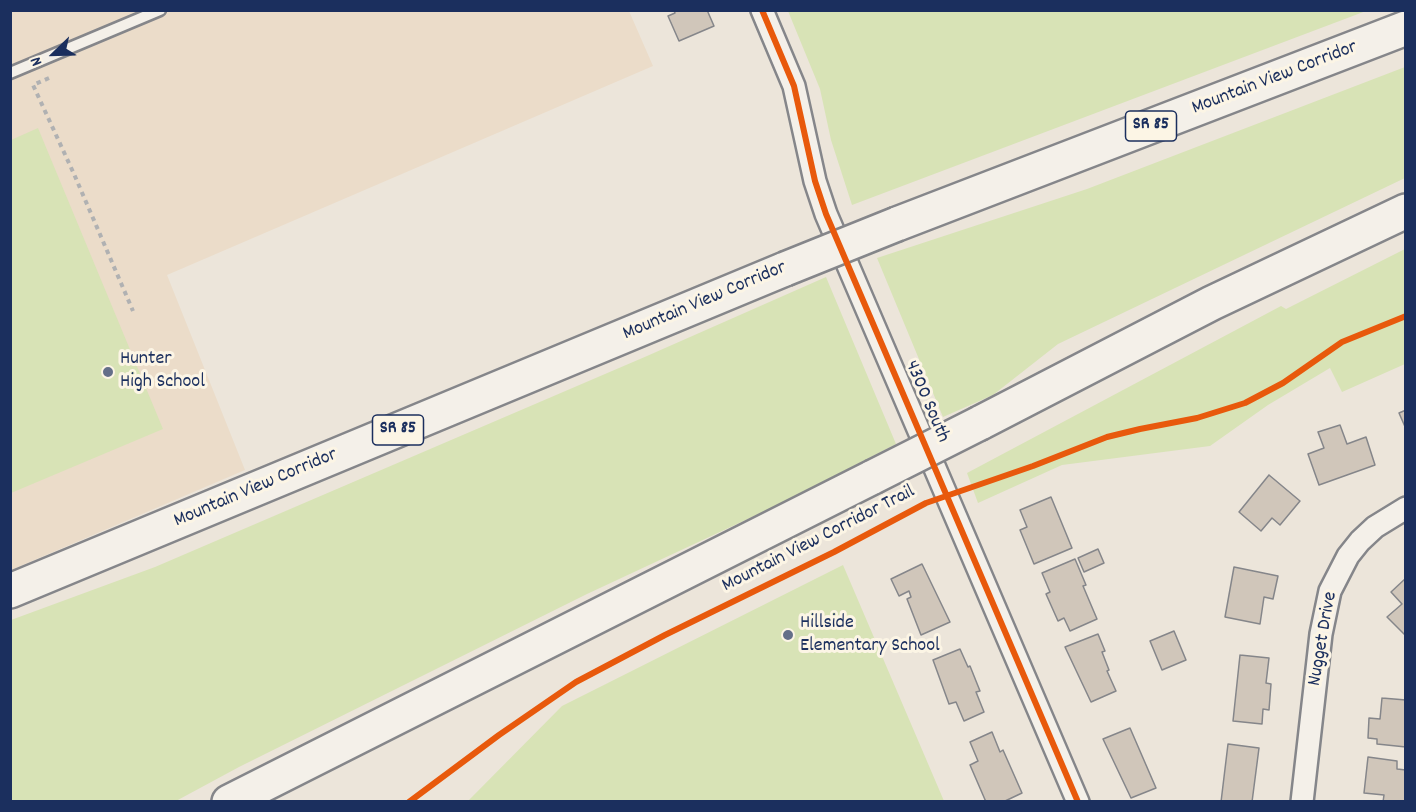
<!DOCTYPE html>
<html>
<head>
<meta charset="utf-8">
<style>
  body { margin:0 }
  #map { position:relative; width:1416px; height:812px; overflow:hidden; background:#ece5da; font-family:Dekko,sans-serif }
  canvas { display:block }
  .frame { position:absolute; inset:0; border:12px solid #1b2f5e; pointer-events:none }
  .north { position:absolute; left:24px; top:24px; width:60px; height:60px; -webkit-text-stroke:4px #fcf5e5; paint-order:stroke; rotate:247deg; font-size:16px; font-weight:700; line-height:24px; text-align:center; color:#1b2f5e }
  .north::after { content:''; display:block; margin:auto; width:21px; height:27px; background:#1b2f5e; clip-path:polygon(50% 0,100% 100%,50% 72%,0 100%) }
</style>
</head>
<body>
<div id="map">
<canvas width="1416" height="812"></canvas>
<div class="frame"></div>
<div class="north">N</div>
</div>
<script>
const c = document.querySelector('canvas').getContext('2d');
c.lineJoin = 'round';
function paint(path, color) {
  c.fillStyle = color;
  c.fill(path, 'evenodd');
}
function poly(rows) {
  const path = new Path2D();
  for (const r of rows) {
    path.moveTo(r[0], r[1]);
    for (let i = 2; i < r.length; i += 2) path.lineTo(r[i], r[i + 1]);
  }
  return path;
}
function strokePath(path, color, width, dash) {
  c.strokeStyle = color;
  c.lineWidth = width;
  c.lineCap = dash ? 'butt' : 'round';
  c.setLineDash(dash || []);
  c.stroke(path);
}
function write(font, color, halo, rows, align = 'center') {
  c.font = font + ' Dekko,sans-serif';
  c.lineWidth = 6;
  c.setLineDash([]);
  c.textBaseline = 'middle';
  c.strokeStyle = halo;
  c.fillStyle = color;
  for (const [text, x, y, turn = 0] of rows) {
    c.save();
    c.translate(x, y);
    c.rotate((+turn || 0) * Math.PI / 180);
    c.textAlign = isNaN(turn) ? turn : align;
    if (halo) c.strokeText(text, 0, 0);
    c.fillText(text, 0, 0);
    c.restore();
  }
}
paint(poly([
  [11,11,629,11,653,66,167,275,245,470,11,570]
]), '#ebdcc9');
paint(poly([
  [788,11,1366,11,852,205,831,140,820,89],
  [1405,67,1405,178,1058,344,993,395,943,417,877,258,1087,189],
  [38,128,163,429,11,493,11,140],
  [1405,249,1405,364,1342,392,1330,368,1268,405,1210,446,1062,465,978,503,967,473,1281,306,1286,309],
  [826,277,896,444,782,503,587,594,239,767,176,801,12,801,11,620,155,567,647,356],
  [843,565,944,801,468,801,562,706]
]), '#d8e3b6');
const building = poly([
  [674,10,707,10,714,26,679,41,668,16,675,13,674,10],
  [1406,410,1406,429,1399,413,1406,410],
  [1340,425,1347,444,1366,437,1375,465,1319,485,1308,454,1324,448,1318,432,1340,425],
  [1269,475,1300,501,1280,525,1272,518,1261,531,1239,512,1269,475],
  [1051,497,1072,548,1034,564,1020,530,1027,527,1020,510,1051,497],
  [1098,549,1104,563,1084,572,1078,558,1098,549],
  [1075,559,1086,585,1083,586,1097,619,1070,631,1064,618,1058,621,1046,594,1050,592,1042,573,1075,559],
  [922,564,950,622,921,635,907,599,911,597,909,591,899,596,891,579,922,564],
  [1234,567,1278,576,1273,599,1264,597,1260,624,1225,617,1234,567],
  [1406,578,1406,636,1387,617,1402,604,1391,592,1406,578],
  [1174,631,1186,660,1162,670,1150,641,1174,631],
  [1098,634,1105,651,1102,652,1109,670,1107,671,1116,691,1091,702,1065,647,1098,634],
  [960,649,968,667,970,666,980,691,976,692,984,712,964,721,956,702,949,704,933,660,960,649],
  [1240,655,1269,658,1266,683,1271,684,1269,710,1263,709,1262,724,1233,721,1240,655],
  [1382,698,1406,700,1406,747,1377,744,1377,739,1368,738,1369,718,1380,719,1382,698],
  [1130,728,1156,788,1131,798,1103,739,1130,728],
  [992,732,1000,752,1003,750,1022,793,1003,802,986,802,970,765,978,761,970,742,992,732],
  [1228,744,1259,748,1252,802,1221,802,1228,744],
  [1368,757,1397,761,1397,769,1406,770,1406,802,1383,802,1384,795,1364,793,1368,757]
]);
paint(building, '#d0c6ba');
strokePath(building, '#85868a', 1.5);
const lane = poly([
  [10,73,160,10]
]);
const street = poly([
  [762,10,794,86,815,181,826,214,1078,802],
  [1302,802,1321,634,1330,591,1348,556,1360,541,1375,527,1406,508]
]);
const highway = poly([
  [897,224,1406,28],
  [980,423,1212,303,1406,211],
  [10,591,785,269],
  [229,802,873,477]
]);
strokePath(lane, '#85868a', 15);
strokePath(street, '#85868a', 26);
strokePath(highway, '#85868a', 38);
strokePath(poly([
  [49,78,33,85,74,174,133,311]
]), '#b0b1b2', 4, [4.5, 4.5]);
strokePath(lane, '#f4f0e9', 10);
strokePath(street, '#f4f0e9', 21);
strokePath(highway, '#f4f0e9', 33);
const highwayBridge = poly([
  [785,269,897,224],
  [873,477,980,423]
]);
strokePath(highwayBridge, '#85868a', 38, []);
strokePath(highwayBridge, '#f4f0e9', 33);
strokePath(poly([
  [762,10,794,86,815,181,826,214,1078,802],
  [409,802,499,735,576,682,665,635,834,552,926,503,1033,466,1107,437,1140,429,1197,418,1245,403,1283,383,1342,342,1406,316]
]), '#e8590c', 6);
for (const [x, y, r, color] of [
  [108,372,6,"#646f89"],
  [788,635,6,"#646f89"]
]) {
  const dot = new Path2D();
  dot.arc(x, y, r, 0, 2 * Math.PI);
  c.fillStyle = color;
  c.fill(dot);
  strokePath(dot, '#fcf5e5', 2);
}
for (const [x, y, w] of [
  [1151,126,51],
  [398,430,51]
]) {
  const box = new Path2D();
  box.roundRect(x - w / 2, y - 15, w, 30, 4.5);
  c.fillStyle = '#fcf5e5';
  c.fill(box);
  strokePath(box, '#1b2f5e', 1.5);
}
write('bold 18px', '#1b2f5e', null, [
  ["SR 85",1151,126],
  ["SR 85",398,430]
]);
write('20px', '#1b2f5e', '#fcf5e5', [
  ["Mountain View Corridor",1275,79,-21],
  ["Mountain View Corridor",705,302,-23],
  ["4300 South",926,402,67],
  ["Mountain View Corridor",256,489,-23],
  ["Mountain View Corridor Trail",819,540,-27],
  ["Nugget Drive",1324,639,-80]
]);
write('20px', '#1b2f5e', '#fcf5e5', [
  ["Hunter",120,360],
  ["High School",120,383],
  ["Hillside",800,624],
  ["Elementary School",800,647]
], 'left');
</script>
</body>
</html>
